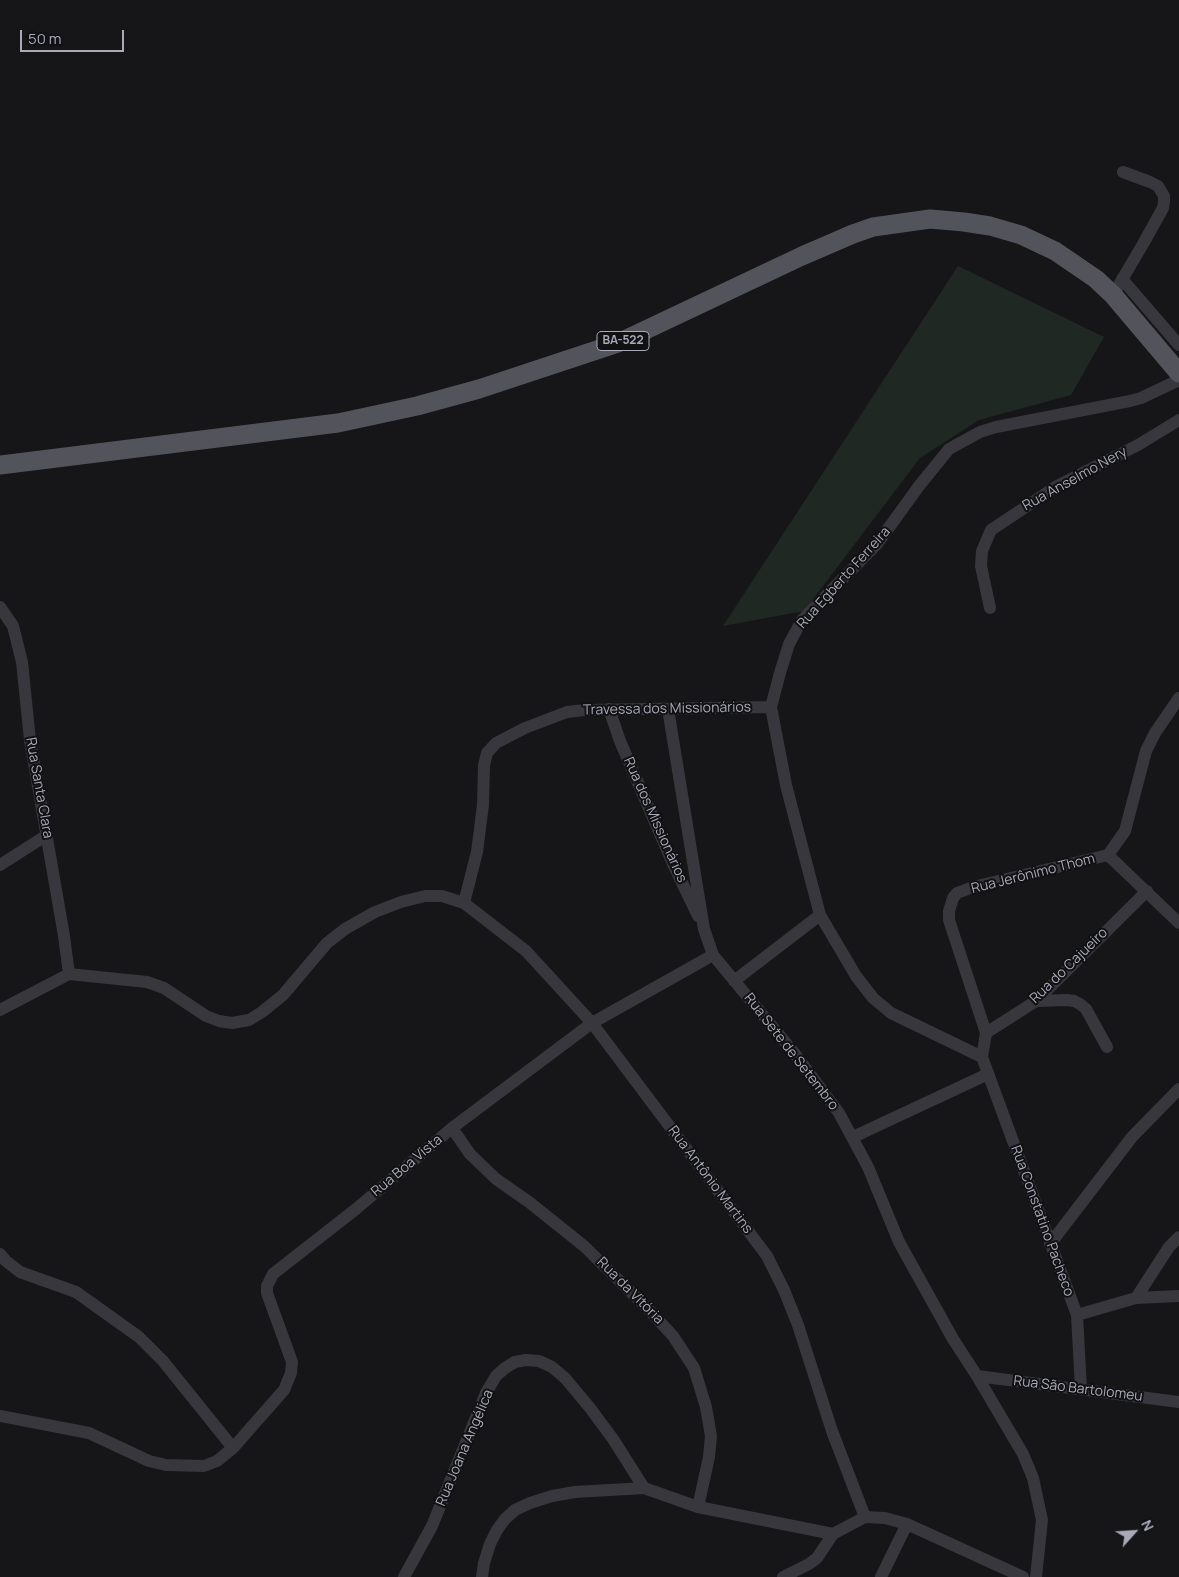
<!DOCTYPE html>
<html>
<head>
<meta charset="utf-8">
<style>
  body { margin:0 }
  #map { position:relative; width:1179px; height:1577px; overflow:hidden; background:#161618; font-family:Manrope,sans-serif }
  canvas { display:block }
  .north { position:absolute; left:1109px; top:1507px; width:50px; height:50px; -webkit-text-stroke:4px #111113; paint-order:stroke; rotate:64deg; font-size:14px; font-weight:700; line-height:20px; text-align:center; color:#a8aab8 }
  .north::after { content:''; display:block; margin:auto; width:18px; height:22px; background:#a8aab8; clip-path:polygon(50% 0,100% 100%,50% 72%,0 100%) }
  .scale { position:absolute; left:20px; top:30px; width:104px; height:22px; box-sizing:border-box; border:2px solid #a8aab8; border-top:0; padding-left:6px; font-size:15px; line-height:18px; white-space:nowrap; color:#a8aab8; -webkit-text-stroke:4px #111113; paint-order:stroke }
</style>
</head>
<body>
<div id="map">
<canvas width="1179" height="1577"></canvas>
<div class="north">N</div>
<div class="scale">50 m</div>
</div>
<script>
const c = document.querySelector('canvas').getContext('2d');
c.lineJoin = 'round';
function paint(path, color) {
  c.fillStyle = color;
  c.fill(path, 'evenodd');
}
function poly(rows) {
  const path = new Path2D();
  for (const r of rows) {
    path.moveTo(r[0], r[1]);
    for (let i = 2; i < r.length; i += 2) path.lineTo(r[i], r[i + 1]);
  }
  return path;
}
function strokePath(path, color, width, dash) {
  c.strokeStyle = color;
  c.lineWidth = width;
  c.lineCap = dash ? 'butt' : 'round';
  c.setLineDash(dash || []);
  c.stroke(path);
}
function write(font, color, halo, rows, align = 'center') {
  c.font = font + ' Manrope,sans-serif';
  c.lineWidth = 4;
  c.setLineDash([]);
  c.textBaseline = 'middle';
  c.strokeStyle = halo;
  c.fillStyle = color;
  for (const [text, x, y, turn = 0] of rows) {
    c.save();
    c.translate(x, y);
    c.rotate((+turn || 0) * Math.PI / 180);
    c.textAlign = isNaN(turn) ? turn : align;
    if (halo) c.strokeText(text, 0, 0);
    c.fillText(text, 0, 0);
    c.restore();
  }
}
paint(poly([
  [958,266,1104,337,1071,395,979,420,920,458,804,611,723,626]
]), '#202823');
strokePath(poly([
  [1122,279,1179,345],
  [1113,295,1143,244,1163,208,1164,202,1164,196,1158,186,1150,182,1123,172],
  [0,607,13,626,22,662,30,740,64,936,69,974],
  [990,608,981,566,982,551,991,530,1057,486,1138,445,1179,420],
  [609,709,620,741,674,866,698,916],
  [668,709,704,929,713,955,795,1054,839,1113,868,1167,899,1242,953,1339,977,1376,1023,1454,1033,1478,1042,1520,1036,1577],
  [1108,855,1125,831,1146,751,1155,733,1179,698],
  [1108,855,1179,923],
  [0,865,47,835],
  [464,903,477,852,483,805,484,765,487,753,496,743,525,728,567,712,585,710,771,707],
  [69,974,147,982,164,988,206,1016,219,1021,232,1023,249,1020,262,1012,283,995,327,943,345,929,375,912,401,902,425,896,442,896,464,903,526,951,592,1023,767,1256,784,1290,798,1325,832,1431,865,1517],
  [734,981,820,915],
  [1036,1001,1067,1000,1074,1001,1080,1004,1086,1009,1107,1047],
  [0,1010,69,974],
  [986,1033,1036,1001,1147,891],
  [982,1057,891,1013,873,998,856,976,820,915,786,785,771,707,780,673,789,644,802,620,877,544,919,486,949,449,980,432,996,427,1130,401,1141,398,1179,380],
  [452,1128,470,1154,496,1179,529,1202,584,1246,650,1311,673,1336,694,1368,706,1407,711,1436,709,1457,698,1507],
  [853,1137,988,1074],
  [1050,1244,1132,1137,1179,1089],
  [0,1254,6,1261,20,1272,76,1292,139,1337,163,1361,233,1448],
  [1136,1298,1169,1247,1179,1237],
  [1077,1315,1136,1298,1179,1296],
  [977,1376,1179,1402],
  [1081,1389,1077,1315,982,1057,986,1033,949,920,949,911,953,898,957,893,973,887,1108,855],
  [0,1416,89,1433,149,1461,166,1465,204,1466,217,1461,233,1448,284,1390,291,1373,292,1362,267,1293,267,1286,273,1274,356,1209,452,1128,592,1023,713,955],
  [404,1577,432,1526,486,1393,496,1376,505,1368,515,1362,526,1360,539,1361,552,1367,565,1378,590,1408,613,1439,644,1488],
  [482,1577,484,1563,490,1544,497,1530,505,1519,515,1510,530,1503,552,1496,575,1492,644,1488,698,1507,833,1534,865,1517,885,1518,907,1524,1023,1577],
  [783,1577,809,1564,817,1558,833,1534],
  [881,1577,907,1524]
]), '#37373d', 12);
strokePath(poly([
  [0,465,338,423,417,406,479,389,618,343,802,256,853,234,873,227,930,219,964,222,990,226,1021,235,1055,251,1096,279,1113,295,1179,373]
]), '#53535c', 19);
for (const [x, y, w] of [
  [623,341,52]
]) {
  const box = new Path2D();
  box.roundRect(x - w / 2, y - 9.5, w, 19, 4);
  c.fillStyle = '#111113';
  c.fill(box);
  strokePath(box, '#a8aab8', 1);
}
write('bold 12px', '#a8aab8', null, [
  ["BA-522",623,341]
]);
write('14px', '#a8aab8', '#111113', [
  ["Rua Anselmo Nery",1075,479,-29],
  ["Rua Egberto Ferreira",844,578,-48],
  ["Travessa dos Missionários",667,709,-1],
  ["Rua Santa Clara",39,788,80],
  ["Rua dos Missionários",655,820,66],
  ["Rua Jerônimo Thom",1033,874,-14],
  ["Rua do Cajueiro",1069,966,-44],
  ["Rua Sete de Setembro",791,1052,52],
  ["Rua Boa Vista",407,1166,-40],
  ["Rua Antônio Martins",710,1180,53],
  ["Rua Constatino Pacheco",1042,1221,70],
  ["Rua da Vitória",630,1291,45],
  ["Rua São Bartolomeu",1078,1389,7],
  ["Rua Joana Angélica",465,1448,-67]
]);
</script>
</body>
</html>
